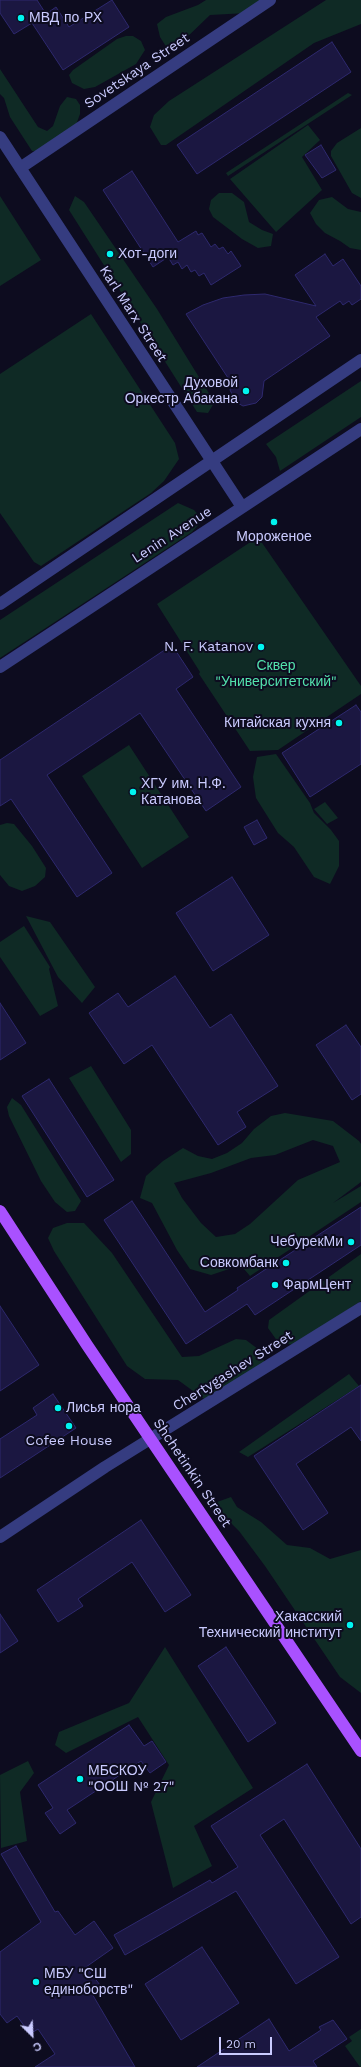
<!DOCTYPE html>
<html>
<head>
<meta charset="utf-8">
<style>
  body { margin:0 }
  #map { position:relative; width:361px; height:2067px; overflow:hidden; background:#0d0c1f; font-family:"Work Sans",sans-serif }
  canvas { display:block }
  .north { position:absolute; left:12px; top:2015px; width:40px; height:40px; -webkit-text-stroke:3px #0d0c1f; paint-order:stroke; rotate:156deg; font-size:11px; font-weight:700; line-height:16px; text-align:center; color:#cacbff }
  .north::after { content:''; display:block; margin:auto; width:14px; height:18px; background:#cacbff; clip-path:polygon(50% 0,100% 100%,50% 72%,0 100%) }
  .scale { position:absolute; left:219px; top:2037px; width:53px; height:18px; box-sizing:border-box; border:2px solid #cacbff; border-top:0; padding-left:5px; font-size:12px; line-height:14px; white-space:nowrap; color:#cacbff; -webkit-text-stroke:3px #0d0c1f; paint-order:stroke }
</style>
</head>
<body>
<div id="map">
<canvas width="361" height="2067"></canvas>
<div class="north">С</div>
<div class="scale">20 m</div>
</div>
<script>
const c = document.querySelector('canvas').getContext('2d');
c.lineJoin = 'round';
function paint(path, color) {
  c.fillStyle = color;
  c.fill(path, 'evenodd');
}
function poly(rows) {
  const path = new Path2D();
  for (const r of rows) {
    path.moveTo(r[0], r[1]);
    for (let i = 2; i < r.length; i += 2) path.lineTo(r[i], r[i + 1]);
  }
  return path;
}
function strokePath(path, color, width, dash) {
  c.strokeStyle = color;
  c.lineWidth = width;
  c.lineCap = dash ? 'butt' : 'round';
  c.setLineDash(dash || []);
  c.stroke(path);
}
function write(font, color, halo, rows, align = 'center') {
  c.font = font + ' "Work Sans",sans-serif';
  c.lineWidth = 4;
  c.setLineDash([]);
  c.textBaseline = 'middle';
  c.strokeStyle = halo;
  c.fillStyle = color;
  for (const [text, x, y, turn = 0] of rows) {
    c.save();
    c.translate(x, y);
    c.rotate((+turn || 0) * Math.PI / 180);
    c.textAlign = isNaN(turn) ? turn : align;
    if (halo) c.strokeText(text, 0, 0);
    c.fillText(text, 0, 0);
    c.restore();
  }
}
paint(poly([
  [206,0,266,0,247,13,210,15,184,40,167,48,160,37,157,24,166,17,198,5],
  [326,0,361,0,361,24,314,43,166,145,161,145,150,127,154,115,169,101],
  [126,36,133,36,141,41,145,50,136,64,95,87,84,89,72,83,69,75,73,70,117,39],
  [0,69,38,127,47,131,53,126,60,106,67,97,76,99,80,105,80,114,76,125,40,152,32,151,10,117,4,98,0,94],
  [348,93,352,95,228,176,226,173],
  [308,125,320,140,302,157,322,190,276,232,230,179],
  [361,128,361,198,352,193,331,156,331,151,337,143],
  [219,193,232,193,244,202,249,222,262,230,273,234,271,246,258,248,242,239,213,217,209,209,211,200],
  [0,196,41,260,0,286],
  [75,196,84,202,157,309,210,395,214,403,208,413,197,412,69,210],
  [332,197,348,209,361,212,361,250,350,248,340,241,325,233,316,224,310,213,319,200],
  [91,314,175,443,179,459,164,481,151,493,41,566,34,562,0,513,0,374],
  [361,381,361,417,280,471,276,457,266,444],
  [178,503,194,510,203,520,192,532,0,658,0,620],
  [258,537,361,686,361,694,278,750,250,751,199,674,200,672,157,604],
  [129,745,189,837,142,868,82,776],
  [276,754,310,803,314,813,331,830,339,841,339,866,330,884,314,877,294,847,278,833,256,798,253,777,257,757],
  [325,802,338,818,327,824,314,809],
  [7,823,14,824,32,846,46,868,45,877,35,886,22,891,9,886,0,875,0,825],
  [26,916,50,922,95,987,82,1003,58,977],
  [24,926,50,967,49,969,58,1006,40,1016,0,957,0,942],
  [91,1066,131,1130,131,1154,121,1162,69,1078],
  [12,1098,21,1105,81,1201,75,1211,67,1212,55,1202,41,1181,9,1116,7,1107],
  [285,1113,333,1121,359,1141,361,1144,361,1182,333,1203,361,1186,361,1202,250,1276,244,1269,247,1266,244,1261,250,1257,229,1269,211,1275,190,1269,177,1250,152,1203,140,1198,146,1176,163,1161,183,1148,198,1156,212,1159,227,1153,242,1143,254,1129,271,1116],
  [313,1140,333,1146,340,1162,298,1180,250,1224,235,1234,216,1237,201,1223,182,1198,174,1183,211,1173,251,1158,275,1155],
  [67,1223,84,1223,112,1253,182,1357,199,1356,236,1339,246,1340,258,1349,266,1365,204,1399,178,1380,145,1379,127,1366,54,1251,48,1238,53,1228],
  [361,1254,361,1301,293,1345,278,1342,268,1328,269,1320],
  [349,1374,359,1386,248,1457,239,1452],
  [231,1497,237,1507,261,1522,287,1545,310,1548,330,1559,361,1550,361,1693,340,1677,265,1566,239,1531,224,1516,217,1502],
  [165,1647,253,1788,194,1826,212,1866,173,1888,151,1802,169,1765,138,1717,66,1753,55,1745,59,1732,129,1703],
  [28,1761,34,1773,20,1792,27,1841,1,1848,0,1775],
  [361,2029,361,2067,360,2067,345,2046,352,2041,349,2037]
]), '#0f2a25');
const building = poly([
  [0,0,37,0,46,14,56,7,69,27,112,0,129,27,63,70,32,23,14,34,0,13,0,0],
  [332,42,351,72,197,174,177,145,332,42],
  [321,145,336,170,322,178,305,155,321,145],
  [132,171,178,242,196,231,198,235,202,233,211,247,215,244,219,249,223,247,228,254,231,251,241,266,211,285,204,273,199,276,195,270,191,272,187,265,182,269,178,262,173,265,168,257,153,267,103,190,132,171],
  [325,254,333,266,343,259,361,286,361,299,352,305,349,301,343,305,340,301,316,317,330,336,264,381,262,397,256,403,243,406,236,402,230,390,232,384,186,314,203,305,223,298,244,295,265,294,316,306,295,275,325,254],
  [172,645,193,677,176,689,241,787,206,811,140,713,47,775,112,873,77,897,11,799,0,806,0,760,172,645],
  [356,705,361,712,361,764,310,797,282,753,356,705],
  [257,820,267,838,254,845,244,827,257,820],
  [232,877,269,935,213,971,176,913,232,877],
  [175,976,210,1028,231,1014,278,1086,237,1112,246,1127,218,1145,152,1045,124,1064,89,1013,118,993,128,1007,175,976],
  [0,1003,26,1043,0,1060,0,1003],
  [346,1025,361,1047,361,1094,352,1100,316,1045,346,1025],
  [49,1079,114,1180,87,1197,22,1096,49,1079],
  [132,1201,205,1312,238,1290,237,1288,361,1207,361,1245,255,1315,247,1304,186,1344,104,1220,132,1201],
  [0,1306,39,1365,0,1391,0,1306],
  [361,1385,361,1441,351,1427,296,1464,328,1513,303,1530,254,1456,361,1385],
  [53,1394,76,1428,0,1478,0,1439,37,1415,33,1408,53,1394],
  [141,1520,191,1595,165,1612,132,1562,78,1599,83,1606,58,1622,37,1590,141,1520],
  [0,1614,18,1641,0,1653,0,1614],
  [226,1647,276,1723,248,1742,198,1666,226,1647],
  [129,1725,144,1746,152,1741,166,1762,150,1773,141,1761,67,1810,76,1823,60,1834,45,1813,53,1808,38,1785,129,1725],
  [307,1764,361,1849,361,1917,351,1924,284,1819,260,1835,339,1957,296,1984,236,1891,125,1955,114,1935,210,1880,212,1883,238,1867,211,1826,307,1764],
  [16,1846,55,1912,58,1911,75,1935,94,1921,113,1948,86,1967,100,1985,91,1992,135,2067,35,2067,55,2054,38,2029,30,2034,17,2016,7,2023,0,2014,0,1952,41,1922,1,1854,16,1846],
  [202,1947,239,2003,181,2040,145,1984,202,1947],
  [269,2019,289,2051,321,2030,319,2027,333,2020,347,2039,313,2061,317,2067,197,2067,269,2019]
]);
paint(building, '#1b1741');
strokePath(building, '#2e296e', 1);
strokePath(poly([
  [0,137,242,507],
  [20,168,270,0],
  [0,604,361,360],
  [0,667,361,429],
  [0,1537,105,1467,361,1308]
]), '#353c80', 12);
strokePath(poly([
  [0,1211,87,1345,361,1751]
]), '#a951ff', 12);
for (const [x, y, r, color] of [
  [21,18,4,"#00f5f0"],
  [110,254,4,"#00f5f0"],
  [246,391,4,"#00f5f0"],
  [274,522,4,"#00f5f0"],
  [261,647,4,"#00f5f0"],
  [339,723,4,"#00f5f0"],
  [133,792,4,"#00f5f0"],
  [351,1242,4,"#00f5f0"],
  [286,1263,4,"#00f5f0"],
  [275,1285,4,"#00f5f0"],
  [58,1408,4,"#00f5f0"],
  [69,1426,4,"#00f5f0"],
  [350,1625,4,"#00f5f0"],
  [80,1779,4,"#00f5f0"],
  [36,1982,4,"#00f5f0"]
]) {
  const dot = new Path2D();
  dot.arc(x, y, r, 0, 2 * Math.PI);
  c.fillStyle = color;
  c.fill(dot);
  strokePath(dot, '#0d0c1f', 1.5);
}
write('14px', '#cacbff', '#0d0c1f', [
  ["МВД по РХ",29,18],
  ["Хот-доги",118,254],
  ["Духовой",238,383,"right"],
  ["Оркестр Абакана",238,399,"right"],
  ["Мороженое",274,537,"center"],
  ["N. F. Katanov",253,647,"right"],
  ["Китайская кухня",331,723,"right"],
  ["ХГУ им. Н.Ф.",141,784],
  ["Катанова",141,800],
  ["ЧебурекМи",343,1242,"right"],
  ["Совкомбанк",278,1263,"right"],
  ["ФармЦент",283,1285],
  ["Лисья нора",66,1408],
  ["Cofee House",69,1441,"center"],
  ["Хакасский",342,1617,"right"],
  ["Технический институт",342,1633,"right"],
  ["МБСКОУ",88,1771],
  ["\"ООШ № 27\"",88,1787],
  ["МБУ \"СШ",44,1974],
  ["единоборств\"",44,1990]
], 'left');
write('14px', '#cacbff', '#0d0c1f', [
  ["Sovetskaya Street",137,71,-34],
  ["Karl Marx Street",133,314,57],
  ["Lenin Avenue",172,535,-33],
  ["Chertygashev Street",233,1371,-32],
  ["Shchetinkin Street",192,1473,56]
]);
write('14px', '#53e2ad', '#0d0c1f', [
  ["Сквер",276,666],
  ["\"Университетский\"",276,682]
]);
</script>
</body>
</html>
